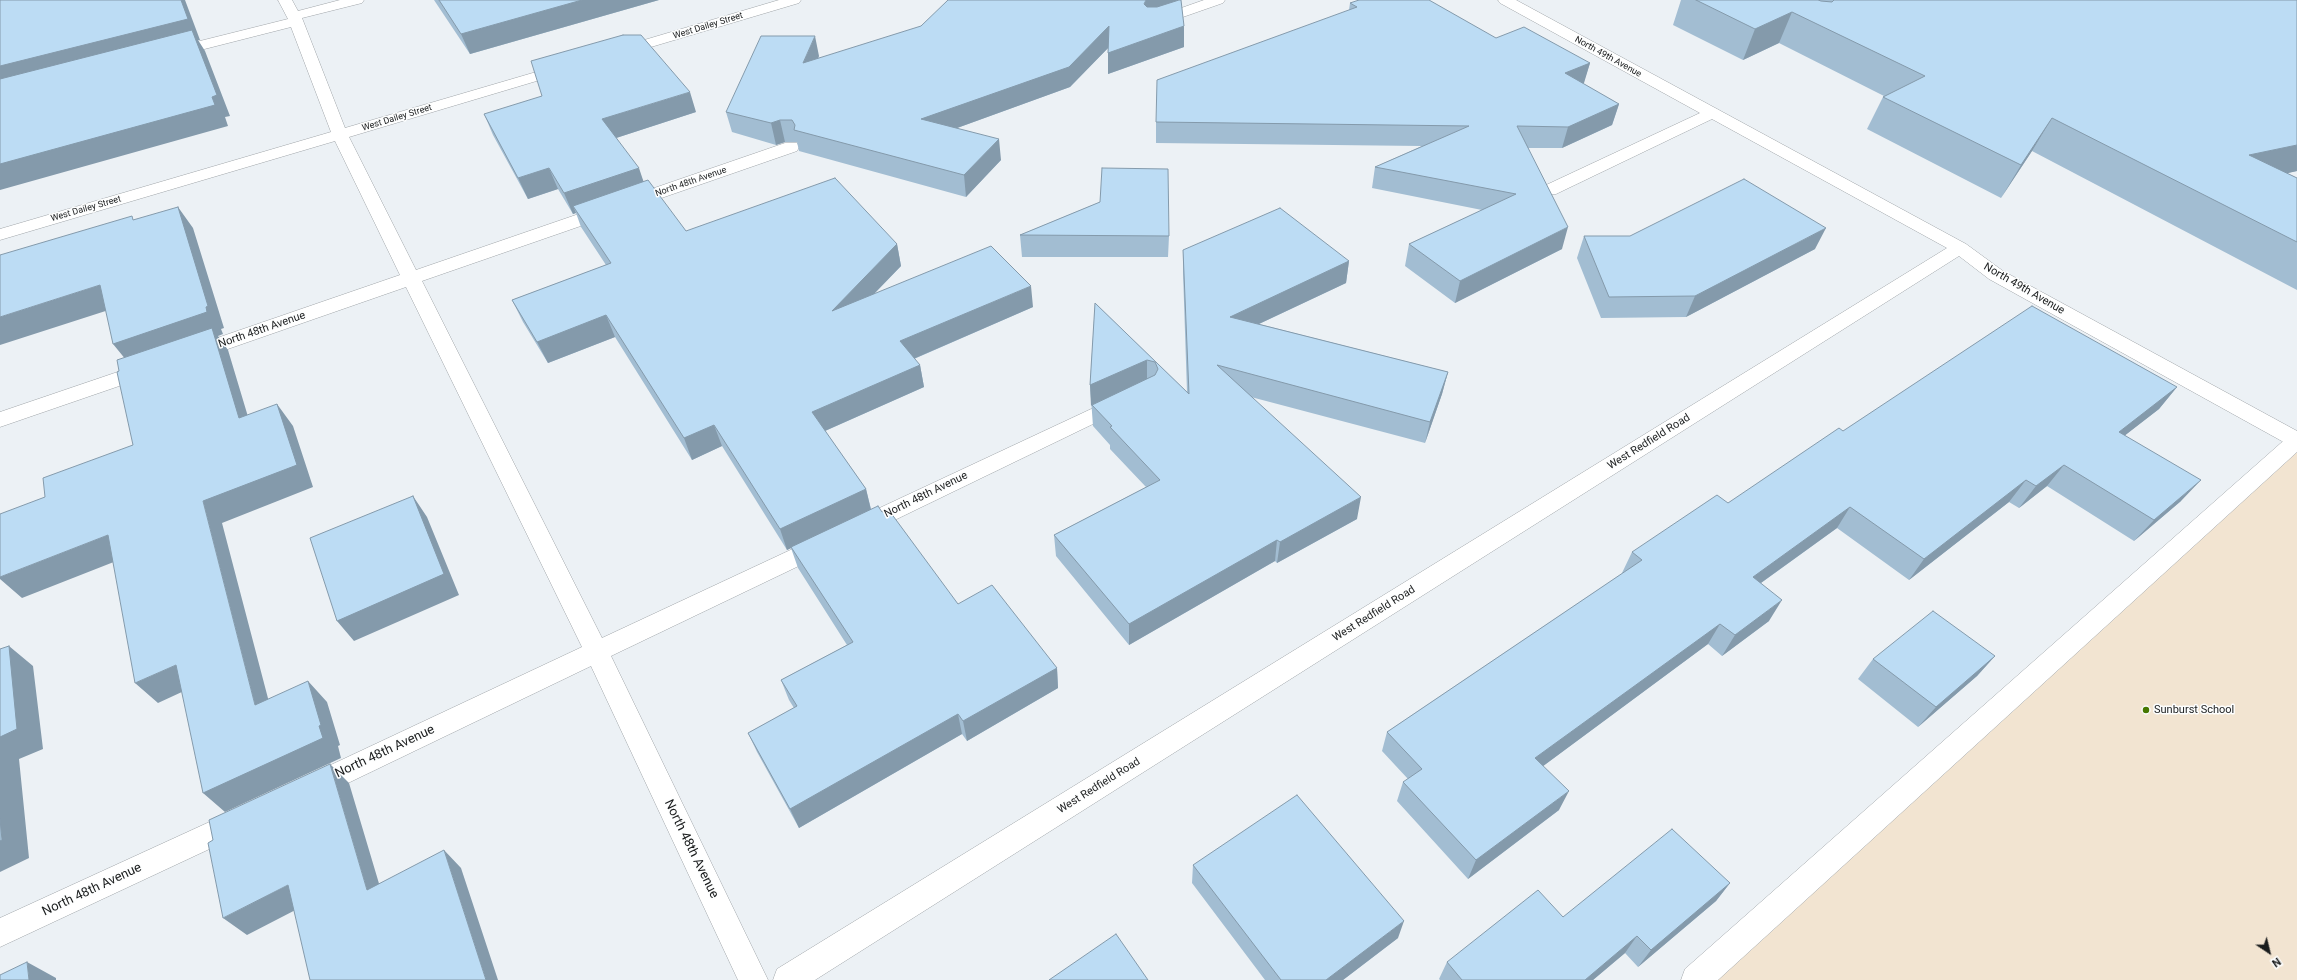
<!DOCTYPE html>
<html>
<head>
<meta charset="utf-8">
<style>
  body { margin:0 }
  #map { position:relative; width:2297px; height:980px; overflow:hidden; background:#ecf1f5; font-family:Roboto,sans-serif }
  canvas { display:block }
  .north { position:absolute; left:2249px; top:932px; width:40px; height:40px; -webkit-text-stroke:3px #fdfefe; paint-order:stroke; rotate:145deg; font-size:11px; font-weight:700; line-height:16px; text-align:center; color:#1a1c1d }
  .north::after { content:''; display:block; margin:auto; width:14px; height:18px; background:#1a1c1d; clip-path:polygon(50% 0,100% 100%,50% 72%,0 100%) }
</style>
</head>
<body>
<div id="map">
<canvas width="2297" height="980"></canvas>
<div class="north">N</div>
</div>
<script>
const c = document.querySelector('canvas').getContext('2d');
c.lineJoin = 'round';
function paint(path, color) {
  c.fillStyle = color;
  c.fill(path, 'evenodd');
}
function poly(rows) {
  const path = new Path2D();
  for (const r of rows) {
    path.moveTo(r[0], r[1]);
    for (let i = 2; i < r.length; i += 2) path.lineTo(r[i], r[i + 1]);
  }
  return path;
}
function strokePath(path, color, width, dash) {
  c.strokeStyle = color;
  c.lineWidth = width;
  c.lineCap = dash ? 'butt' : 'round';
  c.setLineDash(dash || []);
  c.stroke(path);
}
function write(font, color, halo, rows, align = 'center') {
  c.font = font + ' Roboto,sans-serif';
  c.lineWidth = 3;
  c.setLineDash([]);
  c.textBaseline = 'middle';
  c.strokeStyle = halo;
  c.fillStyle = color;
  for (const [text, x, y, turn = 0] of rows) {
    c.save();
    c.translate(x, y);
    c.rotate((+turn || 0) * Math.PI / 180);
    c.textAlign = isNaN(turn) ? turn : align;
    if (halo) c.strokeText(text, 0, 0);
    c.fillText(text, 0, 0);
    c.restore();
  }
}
paint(poly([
  [2297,439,2297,980,1696,980]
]), '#f2e4d1');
const lane = poly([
  [2297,432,2297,452,1718,980,1681,980,1685,969,2290,435,2297,432]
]);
const street = poly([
  [278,0,292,0,298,11,340,0,364,0,362,3,302,18,345,128,560,65,565,63,570,65,573,68,570,71,349,137,416,270,785,143,797,143,799,147,797,151,422,281,602,638,814,539,822,536,830,539,833,545,830,551,611,656,768,980,738,980,591,666,321,796,312,799,303,796,299,787,303,778,582,647,406,287,202,358,195,360,188,358,185,353,188,348,400,275,335,141,0,240,0,229,331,132,291,27,173,57,165,52,168,49,288,19,278,0],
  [779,0,801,0,799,3,624,55,614,55,611,52,614,49,779,0],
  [1204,0,1225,0,1223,3,1160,25,1150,25,1148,22,1150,19,1204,0],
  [1498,0,1516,0,1966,244,2003,271,2297,431,2297,447,2289,445,1989,279,1959,256,815,980,773,980,777,969,1947,248,1712,119,1556,194,1544,194,1541,190,1544,186,1700,113,1500,3,1498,0],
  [147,362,154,364,157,369,154,374,0,427,0,412,147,362],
  [1119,396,1126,398,1129,403,1126,408,872,531,864,534,856,531,853,525,856,519,1119,396],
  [240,808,250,812,254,821,250,830,0,947,0,918,240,808]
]);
strokePath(lane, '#a0a5a9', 1);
strokePath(street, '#a0a5a9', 1);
paint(lane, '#fff');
paint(street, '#fff');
paint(poly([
  [434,0,659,0,470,54],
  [1681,0,2297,0,2297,171,2287,173,2297,178,2297,290,2032,151,2001,198,1867,129,1883,97,1884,96,1779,43,1743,60,1673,25],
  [1350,3,1496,38,1590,63,1583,84,1619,104,1612,125,1562,148,1528,148,1562,249,1455,303,1405,266,1409,244,1482,210,1372,188,1375,167,1422,146,1156,143,1156,122,1349,10],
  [1184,26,1184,47,1108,74,1108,48,1070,87,957,128,1001,160,966,197,799,151,797,142,785,142,776,145,732,132,726,112,819,56,818,58],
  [696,112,616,138,644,182,686,231,897,244,901,266,874,294,1033,307,914,359,920,365,924,387,825,431,866,489,871,509,882,512,958,604,1057,668,1058,688,967,741,962,734,799,828,757,752,748,733,794,708,789,700,781,680,847,645,798,568,791,548,787,550,722,446,692,460,615,337,548,363,523,322,512,300,606,265,581,227,576,213,573,214,558,189,528,199,493,135,484,114],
  [1100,202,1169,236,1168,257,1022,257,1020,235],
  [1584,236,1815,249,1686,317,1601,318,1577,258],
  [1183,250,1349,261,1346,283,1259,324,1448,372,1442,394,1425,443,1251,397,1357,519,1277,563,1275,561,1129,645,1056,556,1054,535,1146,487,1110,449,1110,445,1093,426,1090,385,1095,303,1187,392,1183,272],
  [2177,387,2159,409,2125,435,2181,501,2134,541,2047,486,2019,508,2009,502,1909,580,1837,528,1761,583,1769,621,1722,656,1708,644,1543,766,1559,810,1468,879,1397,801,1403,782,1408,779,1382,751,1387,732,1623,573,1622,573,1632,552,1728,503,1843,431],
  [1995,656,1977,676,1918,727,1858,679,1873,659],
  [1193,865,1398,938,1343,980,1265,980,1192,883],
  [1730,883,1716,901,1638,967,1625,953,1593,980,1440,980,1439,979,1447,962,1563,917]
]), '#a2bdd2');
paint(poly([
  [181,0,185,0,200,40,198,40,205,51,230,116,225,117,228,126,0,190,0,66],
  [582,0,659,0,470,54,461,34],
  [1146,0,1179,0,1146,19,1144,4],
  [1792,12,1779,43,1743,60,1755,29],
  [1109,26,1110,46,1070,87,924,140,921,119],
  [1184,26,1184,47,1108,74,1108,53],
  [815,36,819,56,808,84,803,63],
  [1590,63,1584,83,1559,94,1565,73],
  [690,92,696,112,610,140,602,119],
  [1619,104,1612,125,1562,148,1568,127],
  [2052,118,2032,151,2001,198,2021,165],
  [780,120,785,142,776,145,771,123],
  [999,139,1001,160,966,197,964,175],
  [2297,145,2297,171,2224,188,2249,155],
  [549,168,558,189,528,199,518,178],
  [639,168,646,189,573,206,576,213,573,214,564,193],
  [178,207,193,228,224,328,221,329,223,334,218,336,228,350,255,440,131,366,113,344],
  [1568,227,1562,249,1455,303,1460,281],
  [1826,228,1815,249,1686,317,1695,296],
  [897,244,901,266,837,332,832,311],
  [1349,261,1346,283,1229,338,1230,317],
  [100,285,118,307,0,345,0,317],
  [1031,286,1033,307,904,363,900,341],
  [606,315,615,337,548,363,537,342],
  [1147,360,1147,382,1092,405,1091,406,1090,385],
  [920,365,924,387,818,434,812,412],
  [1448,372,1442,394,1425,443,1430,422],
  [2177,387,2159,409,2101,454,2119,432],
  [277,404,293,426,313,487,222,523,275,725,255,705,203,501],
  [714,425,722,446,692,460,684,438],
  [2064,465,2047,486,2019,508,2036,486],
  [2026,480,2009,502,1909,580,1924,559],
  [2201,480,2181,501,2134,541,2154,520],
  [866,489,871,510,787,550,780,529],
  [413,496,427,517,459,595,354,641,337,621],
  [1361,497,1357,519,1277,563,1280,542],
  [1850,507,1837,528,1740,598,1753,577],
  [108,535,129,556,22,598,0,579,0,577],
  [1277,540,1275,561,1129,645,1129,624],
  [1782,600,1769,621,1722,656,1735,635],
  [1720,624,1708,644,1527,778,1535,758],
  [9,646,33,666,43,749,19,759,29,858,0,872,0,737],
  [1995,656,1977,676,1918,727,1936,707],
  [176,665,197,685,158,703,135,683],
  [1057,668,1058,688,967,741,963,721],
  [308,681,327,702,340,745,338,746,341,758,225,812,203,793,319,726],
  [958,714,962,734,799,828,790,809],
  [330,764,349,783,386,907,367,890],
  [1569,791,1559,810,1468,879,1476,860],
  [444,850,461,868,498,980,486,980],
  [1730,883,1716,901,1638,967,1651,950],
  [288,885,309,903,247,935,223,918],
  [1404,921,1398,938,1343,980,1326,980],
  [1637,936,1625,953,1593,980,1585,980],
  [27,962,56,978,56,980,29,980]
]), '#849aab');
const building = poly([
  [0,0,181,0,188,19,0,66,0,0],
  [439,0,582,0,461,34,439,0],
  [948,0,1146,0,1144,4,1147,7,1157,7,1179,0,1181,0,1184,26,1108,53,1109,26,1069,67,921,119,999,139,964,175,794,130,795,125,792,120,780,120,771,123,726,112,761,36,815,36,803,63,921,26,948,0],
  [1359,0,1429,0,1496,38,1524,27,1590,63,1565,73,1619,104,1568,127,1517,126,1568,227,1460,281,1409,244,1516,194,1375,167,1469,126,1156,122,1157,80,1357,7,1350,3,1359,0],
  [1696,0,1818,0,1821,1,1832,2,1834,0,2297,0,2297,145,2249,155,2297,178,2297,242,2052,118,2021,165,1883,97,1925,76,1792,12,1755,29,1696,0],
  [192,30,217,95,212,97,215,105,0,164,0,79,192,30],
  [623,35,641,35,690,92,602,119,639,168,564,193,549,168,518,178,484,114,542,96,531,61,623,35],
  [1102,168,1168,169,1169,236,1020,235,1100,202,1102,168],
  [835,178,897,244,832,311,991,246,1031,286,900,341,920,365,812,412,866,489,780,529,714,425,684,438,606,315,537,342,512,300,611,263,573,206,648,180,686,231,835,178],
  [1744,179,1826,228,1695,296,1609,297,1584,236,1630,236,1744,179],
  [178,207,208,306,206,307,207,312,113,344,100,285,0,317,0,255,132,216,133,220,178,207],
  [1280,208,1349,261,1230,317,1448,372,1430,422,1217,365,1361,497,1280,542,1277,540,1129,624,1054,535,1160,480,1110,427,1112,426,1092,405,1155,375,1158,369,1155,362,1147,360,1090,385,1095,303,1189,394,1183,250,1280,208],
  [2032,306,2177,387,2119,432,2201,480,2154,520,2064,465,2036,486,2026,480,1924,559,1850,507,1753,577,1782,600,1735,635,1720,624,1535,758,1569,791,1476,860,1403,782,1422,769,1387,732,1642,560,1632,552,1717,495,1728,503,1839,428,1843,431,2032,306],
  [212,328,239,418,277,404,297,465,203,501,255,705,308,681,321,725,319,726,323,738,203,793,176,665,135,683,108,535,0,577,0,514,45,497,43,478,133,445,117,372,119,371,117,360,212,328],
  [413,496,444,574,337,621,310,538,413,496],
  [878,506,882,512,888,509,958,604,992,585,1057,668,963,721,958,714,790,809,748,733,797,706,781,680,853,642,791,547,878,506],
  [1933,611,1995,656,1936,707,1873,659,1933,611],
  [9,646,17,729,0,737,0,649,9,646],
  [330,764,367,890,444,850,486,980,310,980,288,885,223,918,208,843,213,840,209,820,330,764],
  [1297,795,1404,921,1326,980,1281,980,1193,865,1297,795],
  [0,819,2,840,0,841,0,819],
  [1672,829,1730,883,1651,950,1637,936,1585,980,1462,980,1447,962,1538,890,1563,917,1672,829],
  [1116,934,1148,980,1049,980,1116,934],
  [27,962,29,980,0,980,0,975,27,962]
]);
paint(building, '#bcdcf4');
strokePath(building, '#849aab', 1);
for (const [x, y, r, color] of [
  [2146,710,4,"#467700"]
]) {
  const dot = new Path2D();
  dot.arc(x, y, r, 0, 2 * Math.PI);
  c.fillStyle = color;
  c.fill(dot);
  strokePath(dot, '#fdfefe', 1.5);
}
write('9px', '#1a1c1d', '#fdfefe', [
  ["West Dailey Street",708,26,-17],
  ["North 49th Avenue",1608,57,29],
  ["West Dailey Street",397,118,-17],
  ["North 48th Avenue",691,182,-19],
  ["West Dailey Street",86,209,-16]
]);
write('11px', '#1a1c1d', '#fdfefe', [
  ["North 49th Avenue",2024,289,30],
  ["North 48th Avenue",262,330,-19],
  ["West Redfield Road",1649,442,-32],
  ["North 48th Avenue",926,495,-26],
  ["West Redfield Road",1374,614,-32],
  ["West Redfield Road",1099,786,-32]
]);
write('11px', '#1a1c1d', '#fdfefe', [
  ["Sunburst School",2154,710]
], 'left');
write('13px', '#1a1c1d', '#fdfefe', [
  ["North 48th Avenue",385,752,-25],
  ["North 48th Avenue",691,849,64],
  ["North 48th Avenue",92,890,-25]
]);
</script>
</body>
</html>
